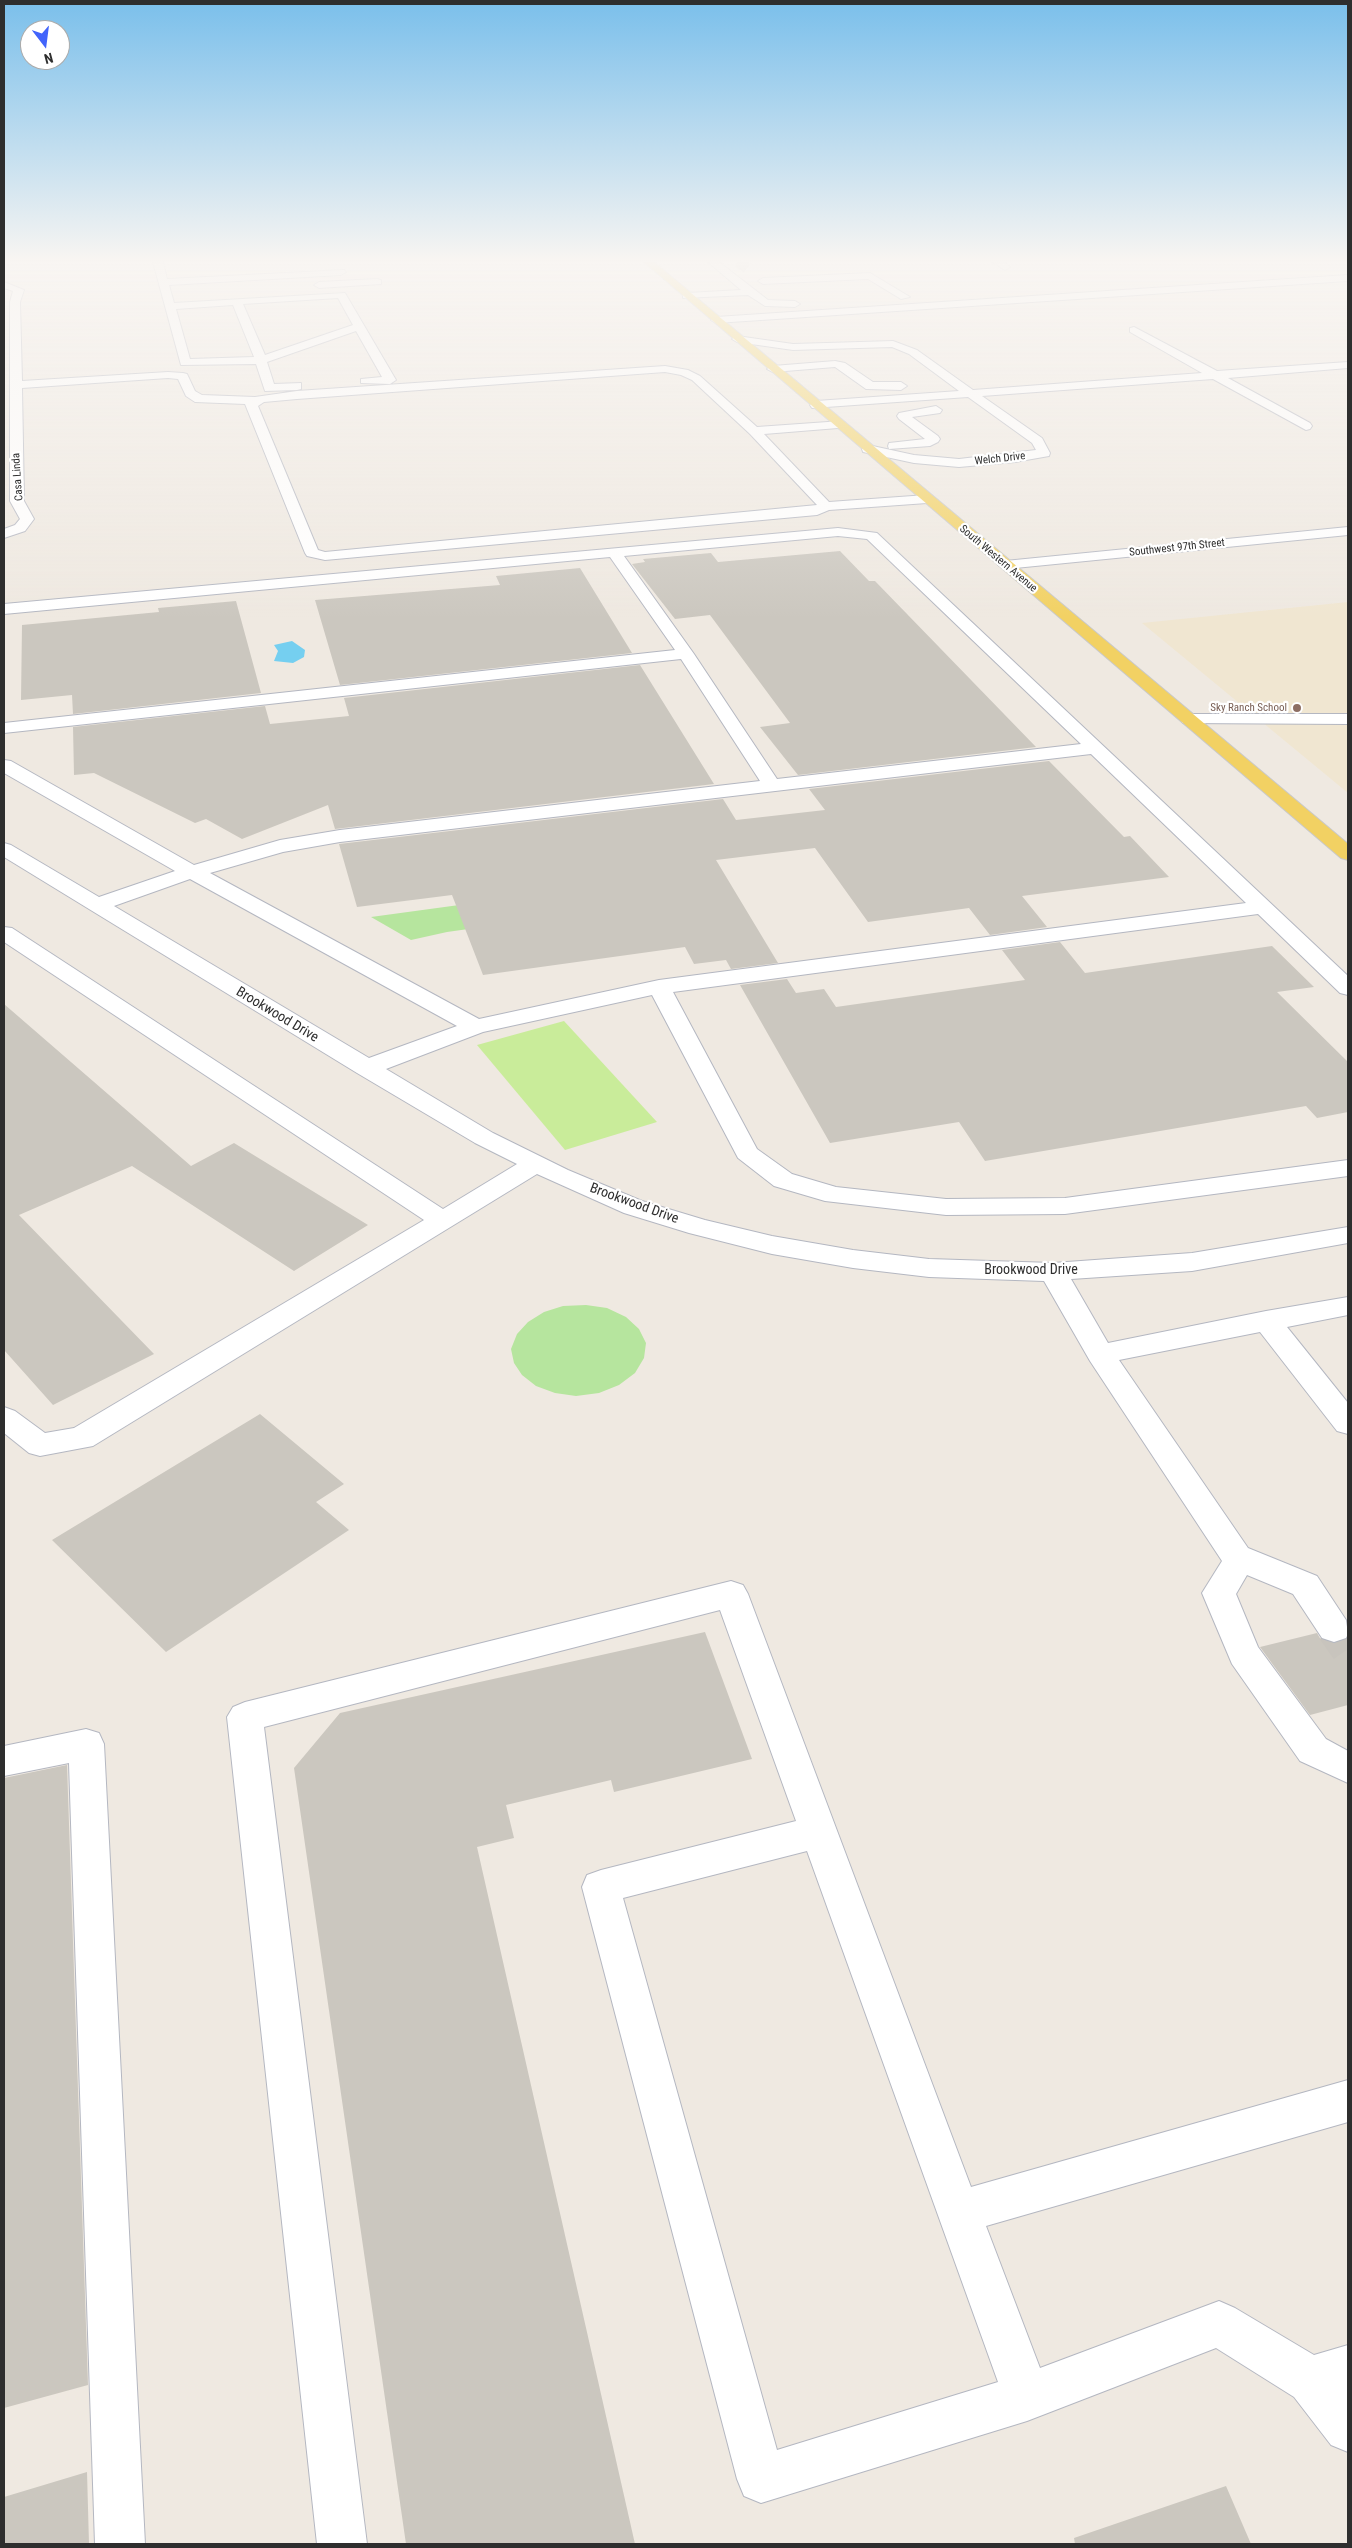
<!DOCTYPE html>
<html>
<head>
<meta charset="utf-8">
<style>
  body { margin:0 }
  #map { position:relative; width:1352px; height:2548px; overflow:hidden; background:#efe9e1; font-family:"Roboto Condensed",sans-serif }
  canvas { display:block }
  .frame { position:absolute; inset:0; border:5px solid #2e2e2e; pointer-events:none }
  .north { position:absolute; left:20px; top:20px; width:50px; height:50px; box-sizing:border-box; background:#fff; border:1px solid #ababab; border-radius:50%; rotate:165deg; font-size:14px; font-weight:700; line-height:20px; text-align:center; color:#2e2e2e }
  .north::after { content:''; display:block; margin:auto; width:18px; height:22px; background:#4264fb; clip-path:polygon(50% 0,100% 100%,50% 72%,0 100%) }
</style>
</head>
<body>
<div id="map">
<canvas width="1352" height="2548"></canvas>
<div class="frame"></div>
<div class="north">N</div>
</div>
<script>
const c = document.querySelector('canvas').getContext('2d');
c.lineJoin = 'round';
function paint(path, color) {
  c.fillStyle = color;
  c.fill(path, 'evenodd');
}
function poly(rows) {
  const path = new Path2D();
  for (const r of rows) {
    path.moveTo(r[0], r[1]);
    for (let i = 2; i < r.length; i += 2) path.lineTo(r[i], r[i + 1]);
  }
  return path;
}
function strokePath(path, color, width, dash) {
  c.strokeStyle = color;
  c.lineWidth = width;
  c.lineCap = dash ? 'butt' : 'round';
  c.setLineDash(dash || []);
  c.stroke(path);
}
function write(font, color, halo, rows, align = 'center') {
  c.font = font + ' "Roboto Condensed",sans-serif';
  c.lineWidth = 4.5;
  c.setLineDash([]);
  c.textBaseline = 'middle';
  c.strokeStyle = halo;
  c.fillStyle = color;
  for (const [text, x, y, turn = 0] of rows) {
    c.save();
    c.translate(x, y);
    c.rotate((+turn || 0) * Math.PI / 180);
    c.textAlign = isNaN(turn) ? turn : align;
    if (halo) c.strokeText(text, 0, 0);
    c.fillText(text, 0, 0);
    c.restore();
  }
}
paint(poly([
  [1348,602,1348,793,1142,623]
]), '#f0e6d1');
paint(poly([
  [621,883,632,906,447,932,411,940,371,917],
  [586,1305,607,1308,626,1317,639,1329,646,1343,644,1358,635,1373,619,1385,599,1393,576,1396,555,1393,536,1386,522,1375,514,1363,511,1349,517,1334,528,1322,544,1312,563,1306]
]), '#b6e59e');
paint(poly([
  [564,1021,657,1122,565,1150,477,1045]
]), '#c9ec9a');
paint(poly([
  [292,641,305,650,304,657,293,663,274,661,278,651,274,645]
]), '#75cff0');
paint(poly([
  [840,551,869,581,875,581,1036,747,798,775,760,727,790,723,710,615,675,619,632,564,645,562,643,559,711,553,718,562],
  [580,568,632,653,340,685,315,600,500,585,496,576],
  [236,601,261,693,73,714,72,695,21,700,22,625,159,612,158,608],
  [640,665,714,784,335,829,328,805,242,839,206,819,195,823,94,773,74,775,73,727,265,706,270,724,349,716,344,698],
  [1049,761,1124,837,1130,836,1169,877,1022,896,1047,927,990,935,969,908,868,922,815,848,716,860,778,963,731,969,726,960,694,964,685,947,483,975,452,895,357,907,339,844,723,799,736,820,825,810,809,789],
  [1060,942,1085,973,1272,946,1314,987,1277,992,1348,1062,1348,1112,1317,1118,1306,1106,985,1161,959,1122,830,1143,740,985,787,979,796,993,824,989,836,1007,1025,980,1002,950],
  [4,1004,191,1166,234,1143,368,1225,294,1271,132,1166,19,1215,154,1354,53,1405,4,1350],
  [260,1414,344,1484,316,1502,349,1530,166,1652,52,1540],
  [705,1632,752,1759,614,1792,611,1780,506,1805,514,1838,477,1847,635,2544,406,2544,294,1768,340,1713],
  [1317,1633,1321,1640,1333,1644,1348,1638,1348,1705,1310,1715,1260,1647],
  [67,1765,88,2385,4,2408,4,1778],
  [87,2472,89,2544,4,2544,4,2497],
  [1226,2486,1251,2544,1075,2544,1074,2538]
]), '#cbc7bf');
strokePath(poly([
  [738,262,751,271]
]), '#c8c4bd', 11, [11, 5.5]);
strokePath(poly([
  [1334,1629,1348,1649]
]), '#c8c4bd', 35, [35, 18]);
const minor = poly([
  [153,262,163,262,167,279,344,270,346,272,341,275,169,285,174,303,345,293,396,380,390,384,361,383,361,379,382,377,356,331,267,362,274,384,301,383,301,389,297,390,265,391,256,364,181,365,153,262],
  [338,298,353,325,265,355,243,304,338,298],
  [233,305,254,357,190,359,176,309,233,305],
  [708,262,719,262,768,300,795,301,800,304,795,307,765,306,748,295,683,298,683,294,687,293,741,290,708,262],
  [992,262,1004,262,1010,267,1005,270,992,262],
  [870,273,910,297,901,299,868,279,763,284,758,281,763,278,870,273],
  [1348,275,1348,281,716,323,711,320,716,317,1348,275],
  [377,279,381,280,381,284,319,288,314,285,319,282,377,279],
  [4,282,24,290,20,302,22,381,168,372,183,373,187,374,195,391,202,395,255,397,297,391,665,366,688,370,700,376,757,427,842,421,844,424,838,428,764,434,829,502,927,495,934,499,927,503,829,510,817,515,325,560,307,556,305,553,245,404,195,402,186,396,178,379,168,378,22,388,24,501,34,519,25,531,4,538,4,529,15,525,20,519,10,501,10,302,13,291,4,288,4,282],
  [665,372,681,375,692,380,750,434,817,505,325,552,318,550,258,406,264,402,297,399,665,372],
  [1134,327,1217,371,1348,362,1348,368,1228,378,1310,423,1312,426,1310,429,1306,430,1213,379,982,396,1042,438,1050,453,1049,456,1015,462,959,467,914,463,863,452,862,449,868,445,914,455,959,459,1036,450,1032,443,968,397,812,408,810,405,816,401,959,391,909,354,892,347,793,350,737,342,732,339,737,336,793,344,893,341,917,350,973,390,1202,373,1130,332,1130,328,1134,327],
  [835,361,845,363,873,382,901,382,907,386,901,390,866,389,835,367,773,372,767,369,773,366,835,361],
  [936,406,942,410,940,413,912,417,938,436,940,439,938,442,930,446,889,449,888,446,889,443,925,439,899,419,897,416,899,413,936,406],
  [1348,527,1348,535,1005,569,998,565,1005,561,1348,527],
  [838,528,877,533,1348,976,1348,995,1340,993,1258,914,673,992,757,1149,792,1174,836,1187,946,1199,1065,1198,1348,1160,1348,1176,1065,1214,946,1215,825,1201,774,1186,738,1158,652,995,483,1032,386,1069,493,1133,568,1170,642,1201,705,1220,772,1236,853,1250,929,1259,1053,1263,1192,1253,1348,1227,1348,1243,1192,1271,1071,1279,1108,1343,1266,1311,1348,1297,1348,1315,1287,1327,1348,1403,1348,1434,1337,1431,1260,1332,1119,1360,1248,1548,1317,1576,1346,1620,1348,1634,1346,1638,1334,1642,1322,1638,1293,1594,1247,1575,1236,1594,1258,1647,1326,1739,1348,1751,1348,1783,1300,1761,1232,1664,1202,1593,1222,1561,1090,1361,1044,1281,929,1277,853,1268,772,1254,689,1233,624,1213,537,1174,93,1446,40,1456,29,1453,4,1433,4,1407,15,1411,45,1433,74,1428,424,1220,4,942,4,927,12,928,443,1209,517,1164,475,1143,357,1073,4,857,4,843,11,845,99,897,175,871,4,773,4,760,11,761,194,865,280,840,340,830,760,781,681,659,4,733,4,723,675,650,610,557,4,614,4,604,838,528],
  [838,536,867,539,1081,744,777,779,694,654,624,556,838,536],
  [1091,754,1246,903,659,980,479,1019,210,873,283,852,340,842,1091,754],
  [190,879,457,1026,369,1058,114,906,190,879],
  [1189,714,1348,714,1348,724,1183,723,1180,719,1183,715,1189,714],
  [731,1581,743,1585,748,1594,971,2187,1348,2080,1348,2122,986,2226,1040,2368,1219,2301,1235,2308,1314,2355,1348,2345,1348,2452,1331,2445,1294,2397,1216,2348,1027,2421,761,2503,744,2496,737,2479,582,1887,587,1875,601,1870,796,1821,720,1610,264,1727,367,2544,317,2544,227,1717,233,1707,245,1702,731,1581],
  [807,1851,998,2382,777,2450,623,1898,807,1851],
  [86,1729,99,1733,104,1744,145,2544,95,2544,69,1763,4,1776,4,1746,86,1729]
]);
const major = poly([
  [644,262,654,262,1348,844,1348,860,1341,858,644,262]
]);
strokePath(minor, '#b4b7c1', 2);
strokePath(major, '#c9c9c9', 2);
paint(minor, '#fff');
paint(major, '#f2d163');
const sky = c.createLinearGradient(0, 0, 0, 619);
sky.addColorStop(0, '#7abfeb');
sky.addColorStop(0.42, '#f8f5f2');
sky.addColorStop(1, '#f8f5f200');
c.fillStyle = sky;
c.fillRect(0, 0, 1352, 619);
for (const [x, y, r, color] of [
  [1297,708,5,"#8d6e63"]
]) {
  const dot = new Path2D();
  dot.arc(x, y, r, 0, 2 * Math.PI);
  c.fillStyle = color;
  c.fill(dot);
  strokePath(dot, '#fff', 2);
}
write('11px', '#2e2e2e', '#fff', [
  ["Welch Drive",1000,459,-6],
  ["Casa Linda",18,477,-94],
  ["Southwest 97th Street",1177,548,-6],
  ["South Western Avenue",998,559,40]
]);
write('11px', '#785e54', '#fff', [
  ["Sky Ranch School",1287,708]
], 'right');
write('14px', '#2e2e2e', '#fff', [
  ["Brookwood Drive",277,1015,31],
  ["Brookwood Drive",634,1204,20],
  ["Brookwood Drive",1031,1270]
]);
</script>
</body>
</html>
